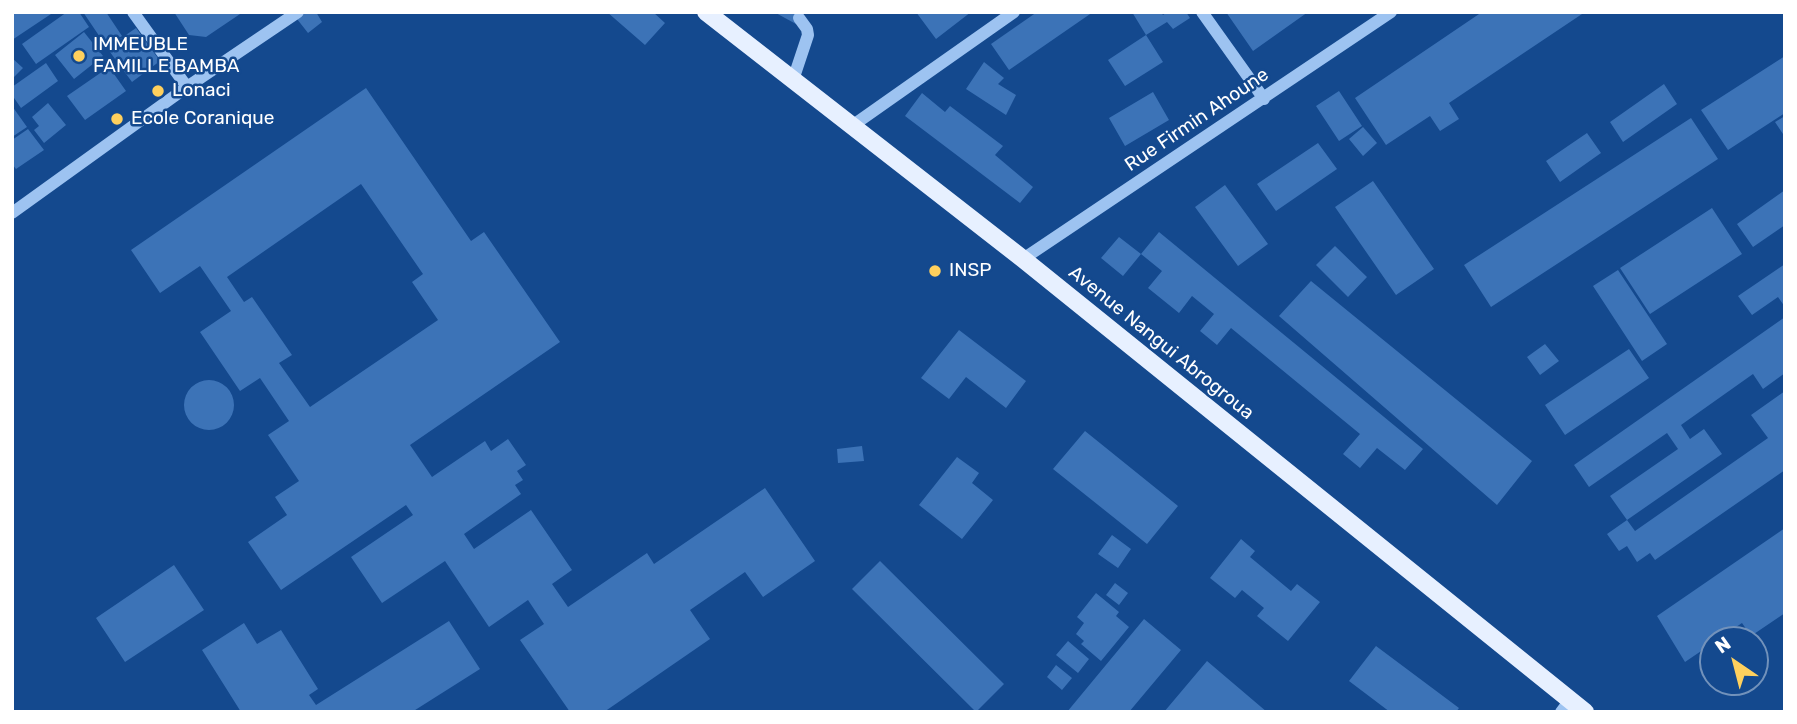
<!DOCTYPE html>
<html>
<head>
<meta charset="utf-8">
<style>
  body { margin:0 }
  #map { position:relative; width:1797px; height:724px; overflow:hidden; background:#14498e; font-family:Rubik,sans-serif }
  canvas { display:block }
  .frame { position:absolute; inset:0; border:14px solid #fff; pointer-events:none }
  .north { position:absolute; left:1699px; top:626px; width:70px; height:70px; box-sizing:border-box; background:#14498e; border:2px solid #7292bb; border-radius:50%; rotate:325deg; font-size:19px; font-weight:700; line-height:28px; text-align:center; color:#fff }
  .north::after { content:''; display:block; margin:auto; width:24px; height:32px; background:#ffd05d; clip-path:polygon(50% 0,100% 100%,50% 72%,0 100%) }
</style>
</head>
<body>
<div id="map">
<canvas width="1797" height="724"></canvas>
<div class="frame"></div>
<div class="north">N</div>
</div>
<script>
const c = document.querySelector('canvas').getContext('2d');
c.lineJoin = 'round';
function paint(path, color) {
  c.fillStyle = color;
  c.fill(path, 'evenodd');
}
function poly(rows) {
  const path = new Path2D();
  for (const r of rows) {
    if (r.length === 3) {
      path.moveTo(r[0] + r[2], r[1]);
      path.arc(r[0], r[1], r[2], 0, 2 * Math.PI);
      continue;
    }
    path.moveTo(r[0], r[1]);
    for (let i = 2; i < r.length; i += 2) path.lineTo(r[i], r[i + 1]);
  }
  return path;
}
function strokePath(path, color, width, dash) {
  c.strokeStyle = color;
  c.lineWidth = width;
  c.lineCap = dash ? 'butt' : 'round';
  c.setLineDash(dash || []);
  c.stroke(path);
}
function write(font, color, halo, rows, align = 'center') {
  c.font = font + ' Rubik,sans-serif';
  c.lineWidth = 5;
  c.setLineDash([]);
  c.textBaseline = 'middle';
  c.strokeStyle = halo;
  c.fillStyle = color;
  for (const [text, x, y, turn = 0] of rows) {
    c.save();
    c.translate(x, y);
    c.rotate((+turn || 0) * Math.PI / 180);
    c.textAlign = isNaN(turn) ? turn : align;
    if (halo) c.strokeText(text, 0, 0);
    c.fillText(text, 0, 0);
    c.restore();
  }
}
paint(poly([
  [12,12,54,12,12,40],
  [67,12,79,12,89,27,36,64,22,44],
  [83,12,106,12,122,36,106,46],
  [174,12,243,12,206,37,189,35],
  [307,12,316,12,322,22,308,33,297,19],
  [607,12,653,12,665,23,645,45],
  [774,12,802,12,796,24],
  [916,12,971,12,936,39],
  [1037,12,1093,12,1009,70,991,44],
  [1132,12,1161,12,1163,15,1167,12,1186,12,1190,18,1173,29,1167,22,1146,35],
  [1226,12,1308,12,1253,51],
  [1482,12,1585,12,1449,103,1459,119,1440,131,1430,116,1386,145,1355,98],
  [136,28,160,61,132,82,107,48],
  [84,32,103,56,74,79,55,55],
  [1146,35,1163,62,1125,86,1108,60],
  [1785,56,1785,113,1728,150,1701,110],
  [12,58,23,68,12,79],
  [984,62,1004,78,998,84,1016,95,1006,115,966,89],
  [46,63,58,81,21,108,12,95,12,87],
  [109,67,126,91,85,120,67,96],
  [1664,84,1677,104,1623,142,1610,122],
  [366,88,471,241,484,232,560,342,410,445,432,477,485,441,491,451,508,439,526,465,517,471,523,480,515,485,521,494,464,534,474,549,531,510,572,570,552,584,568,607,647,553,654,564,765,488,815,561,763,597,745,572,690,610,710,639,604,712,570,712,520,640,544,624,528,600,489,627,445,561,382,603,351,557,413,515,406,505,281,590,248,542,287,515,275,497,299,481,268,435,289,421,260,378,240,391,200,332,231,311,200,266,160,293,131,250],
  [361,184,423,274,412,282,438,320,310,407,279,363,292,355,252,297,244,302,227,277],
  [1339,91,1362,126,1339,141,1316,106],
  [1153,92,1169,120,1125,146,1109,118],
  [922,93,945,112,950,106,1003,146,995,155,1033,187,1020,203,905,116],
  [48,103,66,125,44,143,34,130,39,126,32,117],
  [12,106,27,127,12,137],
  [1785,116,1785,137,1775,122],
  [1691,118,1718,159,1491,307,1464,265],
  [1363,127,1377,143,1363,156,1349,139],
  [28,129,44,150,16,169,12,164,12,140],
  [1587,133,1601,153,1560,182,1546,161],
  [1318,143,1337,169,1276,211,1257,184],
  [1373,181,1434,269,1396,295,1335,207],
  [1225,185,1268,244,1238,266,1195,207],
  [1785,190,1785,225,1753,247,1737,224],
  [1712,208,1742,254,1650,314,1620,268],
  [1159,232,1423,449,1405,470,1377,448,1360,468,1343,454,1360,434,1231,328,1217,345,1200,331,1214,314,1192,296,1179,313,1148,288,1162,271,1141,254],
  [1119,237,1141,254,1123,276,1101,258],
  [1335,246,1367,277,1348,297,1316,265],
  [1785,264,1785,307,1778,297,1752,315,1738,296],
  [1618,270,1667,344,1642,361,1593,286],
  [1311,281,1532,461,1497,505,1279,316],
  [1785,317,1785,373,1763,389,1753,374,1681,425,1690,439,1704,429,1722,454,1627,520,1610,496,1678,449,1667,433,1589,487,1574,465],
  [959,330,1026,381,1006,408,966,377,949,399,921,378],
  [1545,344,1559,361,1540,375,1527,357],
  [1629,349,1649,378,1565,435,1545,405],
  [209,405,25],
  [1785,391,1785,470,1655,560,1650,553,1637,562,1627,546,1619,551,1607,534,1627,520,1635,531,1768,438,1751,415],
  [1085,431,1178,506,1147,544,1053,469],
  [862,446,864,461,838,463,837,449],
  [957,457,979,473,972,483,993,500,962,539,919,505],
  [1785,528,1785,613,1751,636,1742,623,1717,640,1713,640,1713,643,1685,662,1657,616],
  [1112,535,1131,549,1118,568,1098,554],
  [1241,539,1255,551,1250,557,1291,591,1297,584,1320,602,1288,641,1257,616,1264,608,1242,590,1235,598,1210,578],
  [880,561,1004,684,976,712,852,589],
  [174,565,204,610,125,662,96,618],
  [1115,583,1128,593,1119,605,1106,595],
  [1096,593,1119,612,1116,616,1129,627,1101,661,1081,644,1084,641,1076,634,1084,623,1077,617],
  [1144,619,1181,650,1129,712,1067,712],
  [449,621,480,669,412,712,241,712,202,650,244,623,257,644,281,630,318,689,309,695,316,705],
  [1068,641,1089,659,1078,673,1056,655],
  [1376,646,1459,708,1456,712,1390,712,1349,681],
  [1207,661,1267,712,1164,712],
  [1056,665,1072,678,1062,690,1047,677]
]), '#3c73b7');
strokePath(poly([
  [133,12,187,87],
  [1202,12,1264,99],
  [793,80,808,35,807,29,799,18],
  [852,126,1014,12],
  [12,213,187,87,298,12],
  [1023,259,1391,12],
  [1561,712,1570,700]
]), '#9dc3f1', 12);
strokePath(poly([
  [706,12,1023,259,1585,712]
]), '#e7f0ff', 18);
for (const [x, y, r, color] of [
  [79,56,7,"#ffd05d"],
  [158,91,7,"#ffd05d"],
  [117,119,7,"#ffd05d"],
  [935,271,7,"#ffd05d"]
]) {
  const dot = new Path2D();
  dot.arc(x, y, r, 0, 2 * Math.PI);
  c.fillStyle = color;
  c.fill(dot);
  strokePath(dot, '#14498e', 2.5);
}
write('19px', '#fff', '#14498e', [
  ["IMMEUBLE",93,45],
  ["FAMILLE BAMBA",93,67],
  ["Lonaci",172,91],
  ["Ecole Coranique",131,119],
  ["INSP",949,271]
], 'left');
write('19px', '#fff', '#14498e', [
  ["Rue Firmin Ahoune",1197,120,-34],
  ["Avenue Nangui Abrogroua",1161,343,39]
]);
</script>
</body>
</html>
